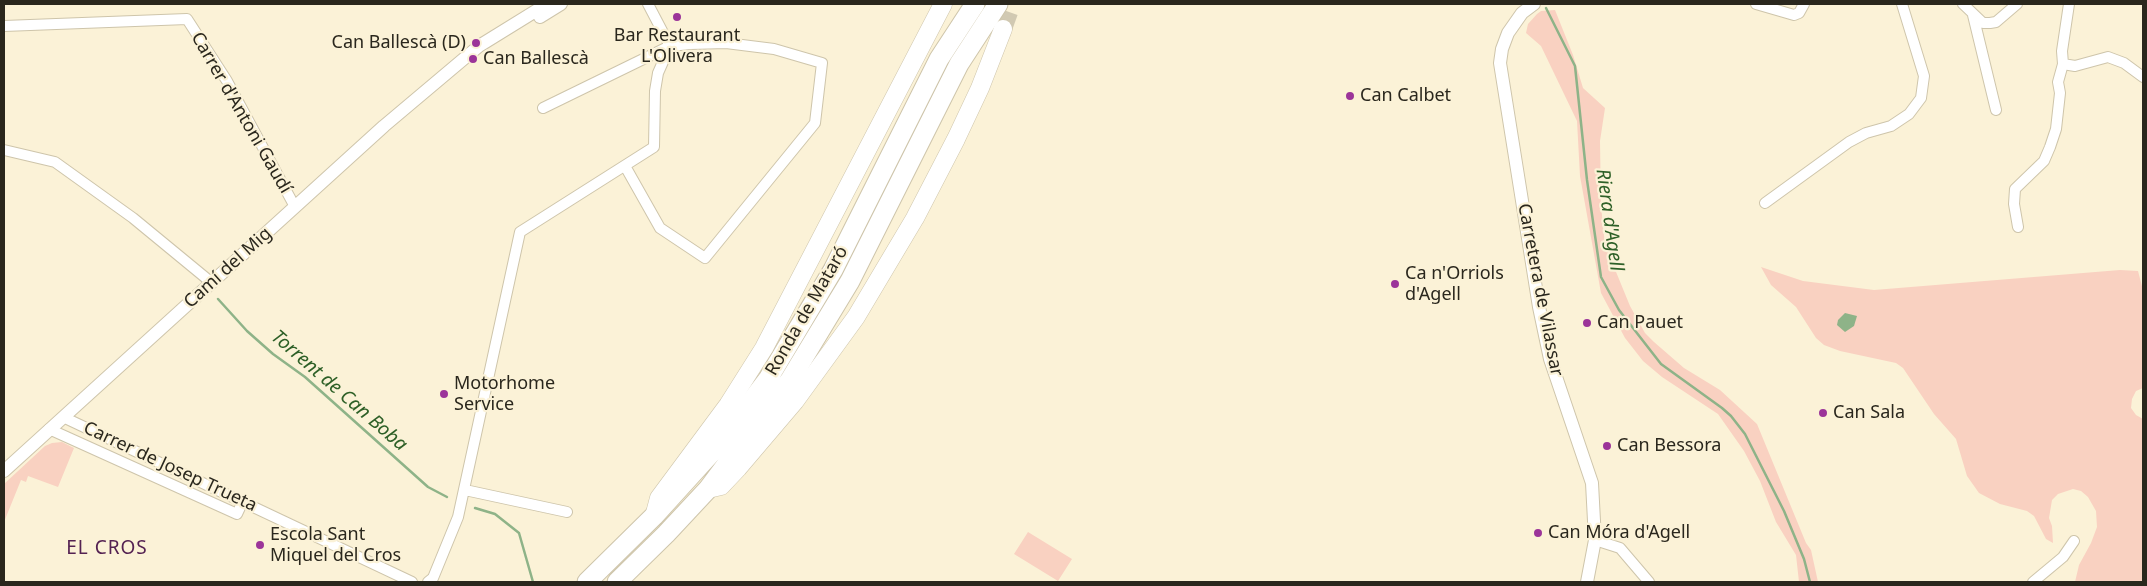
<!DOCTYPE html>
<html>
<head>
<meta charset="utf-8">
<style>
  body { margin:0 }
  #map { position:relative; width:2147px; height:586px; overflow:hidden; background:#fbf2d7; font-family:"Noto Sans",sans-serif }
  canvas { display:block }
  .frame { position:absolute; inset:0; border:5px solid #2a271d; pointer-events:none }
</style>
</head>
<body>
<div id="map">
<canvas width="2147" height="586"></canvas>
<div class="frame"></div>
</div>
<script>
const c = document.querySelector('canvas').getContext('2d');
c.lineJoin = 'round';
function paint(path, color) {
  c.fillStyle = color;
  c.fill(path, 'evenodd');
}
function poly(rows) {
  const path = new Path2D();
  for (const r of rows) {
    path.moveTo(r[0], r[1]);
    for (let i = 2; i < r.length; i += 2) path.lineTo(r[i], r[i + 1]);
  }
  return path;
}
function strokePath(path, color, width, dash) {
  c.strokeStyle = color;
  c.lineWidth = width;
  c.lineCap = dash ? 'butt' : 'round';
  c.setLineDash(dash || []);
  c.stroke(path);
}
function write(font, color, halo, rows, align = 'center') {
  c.font = font + ' "Noto Sans",sans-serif';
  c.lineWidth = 4.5;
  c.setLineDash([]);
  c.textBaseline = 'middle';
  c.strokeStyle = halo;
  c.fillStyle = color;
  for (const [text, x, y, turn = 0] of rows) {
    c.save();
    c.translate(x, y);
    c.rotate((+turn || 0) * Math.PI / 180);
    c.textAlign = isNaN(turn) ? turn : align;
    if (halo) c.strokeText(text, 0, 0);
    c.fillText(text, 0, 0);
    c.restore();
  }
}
paint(poly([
  [1555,10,1573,55,1583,88,1605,108,1600,141,1601,206,1605,245,1630,306,1645,333,1654,342,1684,368,1720,390,1757,424,1806,543,1811,550,1818,582,1799,582,1796,555,1776,522,1760,481,1744,451,1718,414,1662,377,1643,361,1625,338,1601,293,1580,176,1577,121,1541,46,1526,33,1528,24,1537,14,1541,11],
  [1761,267,1803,281,1874,290,2120,270,2138,271,2143,290,2143,388,2136,391,2132,399,2131,408,2136,415,2143,419,2143,582,2075,582,2079,565,2091,543,2097,527,2096,511,2088,497,2081,491,2073,489,2058,494,2052,500,2049,518,2052,526,2053,543,2046,539,2034,516,2027,511,2000,504,1979,493,1967,476,1956,439,1934,414,1903,368,1896,363,1840,351,1824,345,1816,338,1796,307,1771,285],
  [62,442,74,448,58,487,28,476,26,482,21,480,4,522,4,484,45,446,52,443],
  [1028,532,1072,559,1058,581,1014,554]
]), '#f9d1c1');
paint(poly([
  [1845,313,1857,316,1854,326,1845,332,1837,325,1838,320]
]), '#8eb388');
strokePath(poly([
  [1546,8,1575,66,1587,180,1601,277,1619,310,1661,364,1722,408,1731,416,1745,434,1784,511,1804,559,1810,582],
  [218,299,247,331,273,354,305,377,428,487,447,497],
  [475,508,495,514,519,533,533,582]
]), '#8eb388', 2.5);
strokePath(poly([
  [1003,29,1012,4]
]), '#d1c9b2', 18, [18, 9]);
const minor = poly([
  [1756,4,1794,15,1799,13,1804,4],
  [1963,4,1983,23,1990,23,1996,22,2017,4],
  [2069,4,2062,51,2063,64,2075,66,2108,57,2124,63,2143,77],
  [1973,15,1996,110],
  [4,26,187,19,227,81,295,207],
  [543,108,670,46,690,44,726,43,774,49,822,63,815,123,705,258,660,228,625,166],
  [4,150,55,162,133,218,212,283],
  [1765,203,1849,142,1866,133,1891,126,1909,114,1921,98,1924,76,1902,4],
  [2018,227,2014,204,2015,189,2044,161,2050,147,2056,129,2060,93,2058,82,2063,64],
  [63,417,412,582],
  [49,429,237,514,243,501],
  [465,490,567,512],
  [1595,540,1620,548,1649,582],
  [428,582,433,578,458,517,520,232,654,147,655,91,658,73,670,46,648,4],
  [2033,582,2063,557,2074,541]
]);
const tertiary = poly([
  [1534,4,1522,13,1508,33,1502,49,1500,63,1539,307,1550,359,1592,483,1595,540,1587,582],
  [540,17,561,4],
  [4,471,384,126,479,46,547,4]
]);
const trunk = poly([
  [708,489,721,486,738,468,795,401,856,317,915,218,956,139,980,88,1003,29],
  [655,513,659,498,728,405,764,348,943,4]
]);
const motorway = poly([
  [587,582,654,516,713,451,768,379,833,270,939,59,975,4],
  [617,582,666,534,708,489,790,380,850,281,959,64,998,4]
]);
strokePath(minor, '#cec5ab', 12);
strokePath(tertiary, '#cec5ab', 14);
strokePath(trunk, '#cec5ab', 19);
strokePath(motorway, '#cec5ab', 21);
strokePath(minor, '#fff', 10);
strokePath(tertiary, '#fff', 12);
strokePath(trunk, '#fff', 18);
strokePath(motorway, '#fff', 19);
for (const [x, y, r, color] of [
  [677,17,5,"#9b3499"],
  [476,43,5,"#9b3499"],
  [473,59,5,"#9b3499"],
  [1350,96,5,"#9b3499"],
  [1395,284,5,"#9b3499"],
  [1587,323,5,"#9b3499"],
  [444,394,5,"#9b3499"],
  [1823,413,5,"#9b3499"],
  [1607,446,5,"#9b3499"],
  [1538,533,5,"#9b3499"],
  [260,545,5,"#9b3499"]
]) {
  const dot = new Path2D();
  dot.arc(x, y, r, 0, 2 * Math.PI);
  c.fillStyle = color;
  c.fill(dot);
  strokePath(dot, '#fbf2d7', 2);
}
write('18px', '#2a271d', '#fbf2d7', [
  ["Bar Restaurant",677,36,"center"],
  ["L'Olivera",677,57,"center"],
  ["Can Ballescà (D)",466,43,"right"],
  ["Can Ballescà",483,59],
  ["Can Calbet",1360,96],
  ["Ca n'Orriols",1405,274],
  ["d'Agell",1405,295],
  ["Can Pauet",1597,323],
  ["Motorhome",454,384],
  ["Service",454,405],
  ["Can Sala",1833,413],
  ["Can Bessora",1617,446],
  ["Can Móra d'Agell",1548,533],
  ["Escola Sant",270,535],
  ["Miquel del Cros",270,556]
], 'left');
write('18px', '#2a271d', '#fbf2d7', [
  ["Carrer d'Antoni Gaudí",241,113,60],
  ["Camí del Mig",228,268,-42],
  ["Carretera de Vilassar",1540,290,79],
  ["Ronda de Mataró",807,311,-60],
  ["Carrer de Josep Trueta",170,467,25]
]);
write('italic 19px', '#2e6027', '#fbf2d7', [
  ["Riera d'Agell",1609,220,82],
  ["Torrent de Can Boba",339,391,41]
]);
c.letterSpacing = '1px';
write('19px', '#542252', '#fbf2d7', [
  ["EL CROS",107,549]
]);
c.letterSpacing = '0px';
</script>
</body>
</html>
